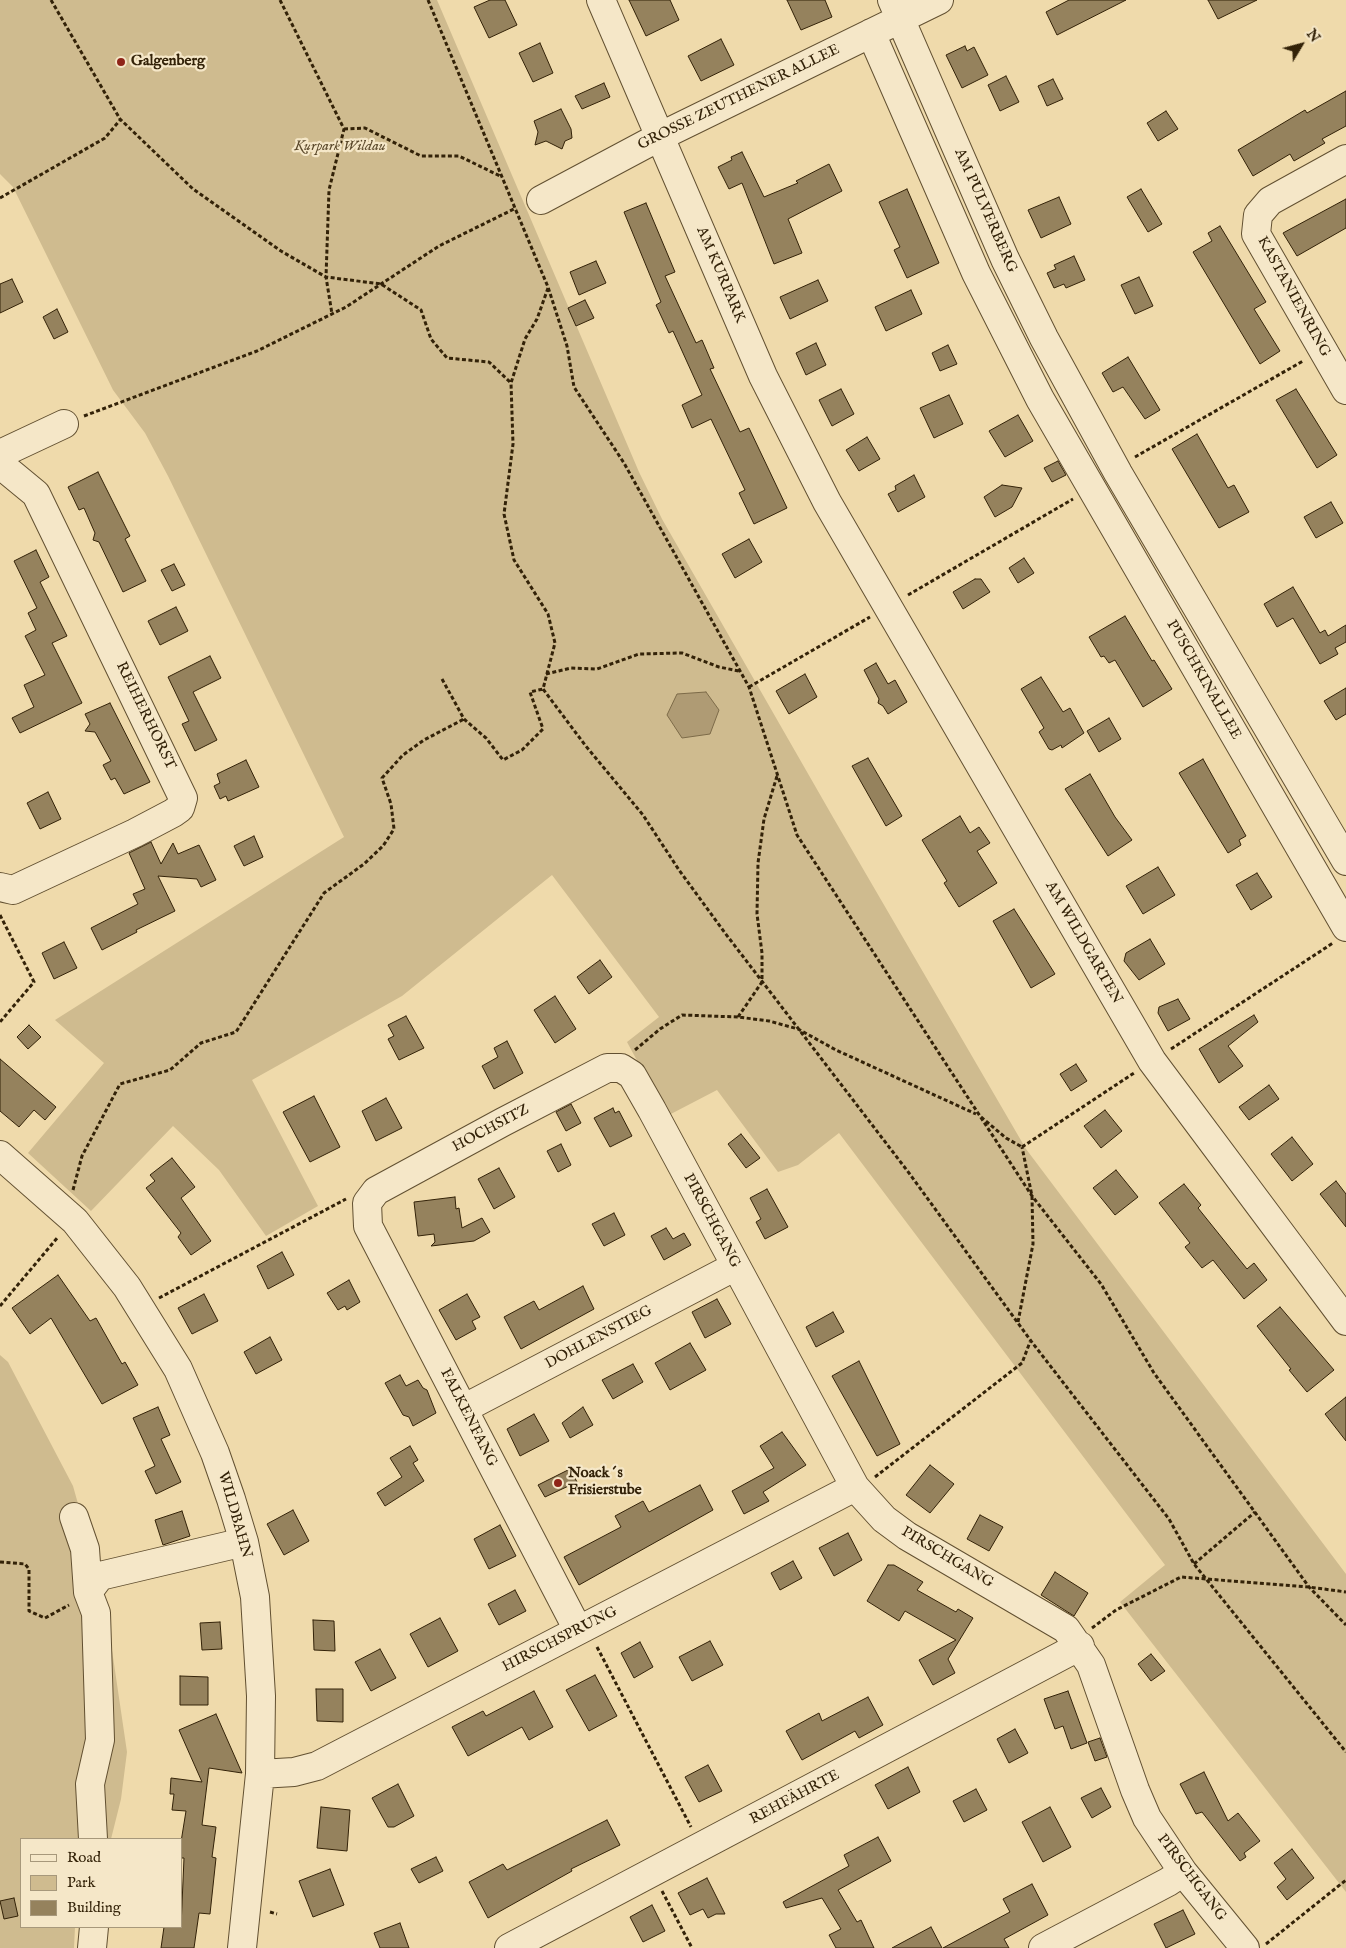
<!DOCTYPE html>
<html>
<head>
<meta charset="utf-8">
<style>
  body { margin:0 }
  #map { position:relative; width:1346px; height:1948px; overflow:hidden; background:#efdaab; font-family:"IM FELL English",serif }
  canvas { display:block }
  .legend { position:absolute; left:20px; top:1838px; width:162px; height:90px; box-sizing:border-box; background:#f5e7c8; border:1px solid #a7987b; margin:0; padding:6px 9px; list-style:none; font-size:15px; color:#332208 }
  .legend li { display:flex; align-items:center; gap:10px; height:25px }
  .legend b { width:25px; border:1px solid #a7987b }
  .north { position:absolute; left:1276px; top:20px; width:50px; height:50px; -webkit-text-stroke:4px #f5e7c8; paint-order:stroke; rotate:53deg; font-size:14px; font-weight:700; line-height:20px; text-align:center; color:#332208 }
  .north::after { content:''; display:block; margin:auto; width:18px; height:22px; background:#332208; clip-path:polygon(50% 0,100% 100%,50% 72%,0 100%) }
</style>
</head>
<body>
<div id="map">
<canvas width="1346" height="1948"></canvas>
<ul class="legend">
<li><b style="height:6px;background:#f5e7c8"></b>Road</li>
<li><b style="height:14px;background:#cfbb8f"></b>Park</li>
<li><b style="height:14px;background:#95825d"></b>Building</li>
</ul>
<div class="north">N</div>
</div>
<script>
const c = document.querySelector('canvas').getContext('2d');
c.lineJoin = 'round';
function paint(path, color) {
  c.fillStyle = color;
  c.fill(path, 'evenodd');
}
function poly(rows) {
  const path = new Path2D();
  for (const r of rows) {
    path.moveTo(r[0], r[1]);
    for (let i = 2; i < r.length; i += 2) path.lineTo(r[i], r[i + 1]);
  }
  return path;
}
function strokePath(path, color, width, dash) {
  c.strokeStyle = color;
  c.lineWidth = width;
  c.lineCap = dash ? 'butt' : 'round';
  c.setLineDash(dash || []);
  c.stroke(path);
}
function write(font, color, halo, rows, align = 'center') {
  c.font = font + ' "IM FELL English",serif';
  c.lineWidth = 4.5;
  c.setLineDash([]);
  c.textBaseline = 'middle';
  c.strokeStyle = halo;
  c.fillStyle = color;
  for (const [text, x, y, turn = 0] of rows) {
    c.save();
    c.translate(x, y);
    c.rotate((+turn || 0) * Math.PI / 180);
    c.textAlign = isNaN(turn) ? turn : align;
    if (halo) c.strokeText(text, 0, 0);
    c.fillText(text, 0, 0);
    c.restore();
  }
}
paint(poly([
  [0,0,437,0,639,472,662,519,834,819,1026,1149,1346,1574,1346,1892,1120,1602,1165,1565,839,1133,798,1165,778,1172,717,1090,667,1116,627,1042,659,1017,552,875,402,996,252,1080,318,1206,266,1236,219,1170,173,1126,91,1211,28,1153,104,1063,55,1020,344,837,168,476,145,433,113,390,13,187,0,174],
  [0,1355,8,1362,73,1486,104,1596,127,1752,121,1799,111,1839,21,1839,21,1927,75,1927,74,1948,0,1948]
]), '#cfbb8f');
const water = poly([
  [706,692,719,710,710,734,682,738,667,715,677,694,706,692]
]);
paint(water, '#af9b74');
strokePath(water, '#7d6b49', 1);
const building = poly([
  [490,0,505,0,517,25,489,38,474,7,490,0],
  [629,0,670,0,679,20,646,36,629,0],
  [787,0,825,0,832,17,801,30,787,0],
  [1069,0,1126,0,1057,35,1046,12,1069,0],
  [1208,0,1257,0,1218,19,1208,0],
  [721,39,734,65,701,81,688,56,721,39],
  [540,43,553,73,533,82,519,53,540,43],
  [965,46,967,51,974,47,988,75,962,88,946,55,965,46],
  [1006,76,1019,102,1000,111,988,85,1006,76],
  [1053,79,1063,99,1047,106,1038,86,1053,79],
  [604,83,610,97,582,109,575,96,604,83],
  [1346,91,1346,126,1322,139,1325,143,1294,161,1290,154,1253,176,1238,150,1305,110,1307,113,1346,91],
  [561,109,571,129,572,138,565,141,562,149,546,141,535,145,538,132,534,121,561,109],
  [1166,111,1178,129,1158,141,1147,123,1166,111],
  [742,152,764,197,798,183,796,181,829,164,842,191,788,219,802,253,774,264,742,183,729,189,718,167,732,160,731,157,742,152],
  [907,189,939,263,907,278,894,250,900,247,879,202,907,189],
  [1141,189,1162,224,1148,232,1127,197,1141,189],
  [1059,197,1071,224,1041,238,1028,210,1059,197],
  [1346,199,1346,228,1297,256,1283,233,1346,199],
  [646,203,675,272,665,276,696,343,702,340,714,368,710,369,740,432,749,428,787,508,754,524,739,493,745,490,711,419,692,428,682,405,702,395,673,331,669,333,656,305,661,302,624,212,646,203],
  [1220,226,1266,302,1254,309,1280,351,1260,364,1193,252,1212,241,1208,233,1220,226],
  [1074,256,1085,280,1066,288,1064,284,1054,288,1047,273,1056,269,1054,265,1074,256],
  [596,261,606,283,579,295,570,272,596,261],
  [1139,277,1153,306,1135,314,1121,285,1139,277],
  [12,279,23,302,0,313,0,284,12,279],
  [818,280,828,301,790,319,780,297,818,280],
  [911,290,922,314,886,331,875,307,911,290],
  [585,300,594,318,576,326,568,308,585,300],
  [57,309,68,332,54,339,43,317,57,309],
  [816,343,826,365,806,375,796,353,816,343],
  [948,345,957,364,940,371,932,353,948,345],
  [1128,357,1160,410,1145,419,1123,387,1113,392,1102,373,1128,357],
  [841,389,854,414,832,426,819,400,841,389],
  [1296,389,1337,455,1317,468,1276,400,1296,389],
  [949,395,963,424,934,438,920,408,949,395],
  [1018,415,1033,441,1005,457,989,431,1018,415],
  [1197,434,1228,488,1234,485,1249,512,1219,528,1172,449,1197,434],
  [867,437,880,459,859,471,846,450,867,437],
  [1058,461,1066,475,1052,482,1044,468,1058,461],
  [98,472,130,536,125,539,146,581,123,592,99,542,93,540,95,533,84,508,79,510,68,487,98,472],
  [914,475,925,497,898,512,888,494,896,490,895,486,914,475],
  [1002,485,1022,488,1012,507,995,517,984,497,1002,485],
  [1331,502,1343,523,1316,538,1304,517,1331,502],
  [749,539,762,562,735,578,722,554,749,539],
  [36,550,49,577,40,582,67,636,52,643,82,703,20,733,12,718,34,707,24,685,45,675,25,636,36,630,28,613,37,608,14,561,36,550],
  [1024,558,1034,573,1018,583,1009,568,1024,558],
  [174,564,185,585,172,591,161,570,174,564],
  [975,579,981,579,990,592,963,609,953,592,975,579],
  [1293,587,1320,633,1325,630,1328,636,1346,625,1346,642,1335,648,1338,654,1320,664,1293,618,1277,627,1264,604,1293,587],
  [176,607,188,631,160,645,148,621,176,607],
  [1125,616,1152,661,1154,660,1172,689,1143,707,1115,660,1109,663,1104,656,1101,657,1089,637,1125,616],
  [210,656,221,678,193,692,217,740,195,751,182,724,189,721,168,677,210,656],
  [876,663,888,684,895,680,907,702,888,714,883,706,878,703,879,699,864,670,876,663],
  [805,674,817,697,789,714,776,691,805,674],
  [1041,677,1063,712,1070,708,1084,733,1062,748,1061,745,1052,750,1049,749,1039,732,1044,728,1021,689,1041,677],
  [1346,688,1346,714,1336,720,1324,701,1346,688],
  [110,703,150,782,124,794,115,778,111,780,103,765,111,761,95,732,85,731,90,724,85,714,110,703],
  [1109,718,1121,739,1099,752,1087,731,1109,718],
  [868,758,902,816,886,826,852,766,868,758],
  [1203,759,1246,836,1239,840,1241,845,1228,853,1179,773,1203,759],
  [246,760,259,787,228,801,226,796,220,799,214,786,220,783,217,774,246,760],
  [1090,774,1115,817,1132,840,1108,856,1065,789,1090,774],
  [48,792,61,819,40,829,27,803,48,792],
  [960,816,970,833,979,827,990,843,977,851,997,883,959,907,944,883,947,881,922,840,960,816],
  [254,836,263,857,244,866,234,846,254,836],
  [151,842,161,864,173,843,178,854,199,845,216,880,201,887,197,879,158,876,175,911,136,930,137,932,102,950,91,928,138,904,133,894,145,889,129,853,151,842],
  [1158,867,1175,895,1143,914,1126,886,1158,867],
  [1257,873,1272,897,1251,910,1236,885,1257,873],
  [1014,909,1055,974,1031,988,993,921,1014,909],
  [1150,939,1165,964,1139,980,1124,961,1126,953,1150,939],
  [64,942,77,968,54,979,42,953,64,942],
  [600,960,612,977,589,994,577,977,600,960],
  [555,996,576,1029,555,1043,534,1010,555,996],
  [1178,999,1190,1019,1168,1031,1158,1013,1159,1007,1178,999],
  [1254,1015,1258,1022,1228,1046,1243,1066,1219,1083,1199,1049,1254,1015],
  [406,1016,424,1048,399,1060,388,1039,394,1036,388,1025,406,1016],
  [29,1025,41,1037,28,1049,17,1037,29,1025],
  [507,1041,523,1073,494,1089,482,1066,498,1057,494,1048,507,1041],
  [0,1059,56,1107,45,1120,34,1110,19,1127,0,1111,0,1059],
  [1076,1064,1087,1081,1071,1091,1060,1074,1076,1064],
  [1269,1085,1279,1099,1249,1120,1239,1107,1269,1085],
  [314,1096,340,1147,310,1162,283,1112,314,1096],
  [386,1098,402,1128,376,1141,362,1111,386,1098],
  [571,1104,581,1123,566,1131,556,1112,571,1104],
  [613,1108,615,1113,619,1111,632,1136,610,1147,594,1118,613,1108],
  [1105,1110,1122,1131,1101,1148,1084,1126,1105,1110],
  [741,1134,760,1158,746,1168,728,1144,741,1134],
  [1292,1137,1313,1164,1292,1181,1271,1154,1292,1137],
  [561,1144,571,1165,558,1172,547,1151,561,1144],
  [172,1158,195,1187,181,1198,211,1241,191,1255,178,1237,181,1233,146,1188,155,1181,150,1175,172,1158],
  [499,1168,515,1197,494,1209,478,1179,499,1168],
  [1116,1170,1138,1197,1115,1215,1093,1188,1116,1170],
  [1336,1181,1346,1194,1346,1227,1320,1194,1336,1181],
  [1184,1184,1201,1205,1198,1208,1247,1269,1254,1263,1267,1280,1244,1299,1213,1260,1202,1268,1185,1247,1190,1243,1159,1203,1184,1184],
  [767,1189,788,1227,765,1239,756,1222,761,1219,750,1198,767,1189],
  [455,1197,456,1209,459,1208,462,1228,482,1218,490,1232,474,1241,431,1246,435,1242,434,1234,418,1236,414,1202,455,1197],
  [614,1213,625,1235,604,1246,592,1224,614,1213],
  [666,1228,673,1239,684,1233,691,1245,664,1260,651,1236,666,1228],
  [282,1252,294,1275,268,1289,257,1266,282,1252],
  [58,1275,90,1321,96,1318,122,1364,125,1362,138,1385,102,1404,51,1318,30,1334,12,1308,58,1275],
  [349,1280,360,1302,347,1310,345,1306,338,1310,327,1293,349,1280],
  [583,1286,594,1309,521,1349,504,1317,534,1301,539,1310,583,1286],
  [204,1294,218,1321,192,1334,178,1308,204,1294],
  [467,1294,480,1317,472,1321,476,1329,456,1340,439,1310,467,1294],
  [717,1299,731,1324,705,1338,692,1312,717,1299],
  [1280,1307,1334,1370,1307,1392,1289,1370,1291,1369,1257,1326,1280,1307],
  [833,1312,844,1332,816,1347,806,1327,833,1312],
  [270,1337,282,1360,256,1374,244,1352,270,1337],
  [690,1343,706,1370,670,1390,655,1363,690,1343],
  [859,1361,900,1444,877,1456,832,1376,859,1361],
  [633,1364,643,1382,613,1399,602,1380,633,1364],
  [400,1375,406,1386,418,1380,423,1388,427,1390,436,1413,413,1426,409,1417,403,1415,385,1383,400,1375],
  [1346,1397,1346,1441,1325,1414,1346,1397],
  [158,1407,170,1435,161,1439,181,1482,156,1494,145,1471,155,1466,133,1418,158,1407],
  [583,1407,593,1425,570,1438,562,1423,583,1407],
  [534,1414,549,1441,520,1456,507,1429,534,1414],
  [782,1432,806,1465,763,1492,769,1501,744,1514,732,1491,774,1468,760,1446,782,1432],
  [410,1446,418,1460,413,1463,424,1481,385,1506,377,1493,402,1477,390,1458,410,1446],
  [930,1465,954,1484,930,1513,906,1495,930,1465],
  [570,1469,577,1482,545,1497,538,1485,570,1469],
  [700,1485,713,1510,579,1585,564,1557,621,1527,615,1516,643,1501,649,1512,700,1485],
  [293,1510,309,1541,284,1555,267,1524,293,1510],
  [182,1511,190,1536,163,1545,155,1520,182,1511],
  [980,1515,1003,1527,989,1551,967,1539,980,1515],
  [500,1525,516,1556,489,1569,474,1539,500,1525],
  [848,1533,862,1560,834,1576,819,1548,848,1533],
  [793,1561,802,1578,780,1590,771,1573,793,1561],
  [888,1565,894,1565,923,1582,917,1590,956,1612,958,1609,973,1618,948,1659,955,1673,933,1685,919,1660,956,1640,905,1611,899,1621,867,1601,888,1565],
  [1055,1572,1088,1593,1074,1616,1041,1595,1055,1572],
  [515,1590,526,1611,499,1625,488,1604,515,1590],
  [440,1618,458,1651,428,1667,410,1634,440,1618],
  [313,1620,334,1621,335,1651,314,1650,313,1620],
  [220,1622,222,1649,202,1650,200,1623,220,1622],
  [710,1641,723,1665,692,1681,679,1657,710,1641],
  [640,1642,653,1667,634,1678,621,1653,640,1642],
  [380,1649,396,1678,371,1691,355,1662,380,1649],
  [1151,1654,1165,1671,1151,1681,1138,1664,1151,1654],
  [595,1675,617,1716,589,1731,566,1690,595,1675],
  [180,1676,208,1677,208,1705,180,1705,180,1676],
  [316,1689,343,1689,343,1722,317,1721,316,1689],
  [534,1691,553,1727,529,1740,522,1727,468,1756,452,1727,483,1711,486,1716,534,1691],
  [1068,1691,1087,1743,1071,1749,1063,1726,1055,1729,1044,1699,1068,1691],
  [868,1697,883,1725,859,1738,855,1731,802,1760,786,1731,819,1713,822,1721,868,1697],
  [216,1714,242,1773,209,1768,202,1825,216,1827,212,1857,216,1858,210,1914,199,1913,194,1948,161,1948,164,1927,181,1927,184,1858,181,1858,181,1842,186,1811,172,1810,174,1794,170,1794,171,1778,202,1782,179,1730,216,1714],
  [1015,1729,1028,1753,1009,1763,997,1739,1015,1729],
  [1100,1738,1107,1757,1095,1761,1088,1742,1100,1738],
  [708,1765,722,1791,699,1802,685,1777,708,1765],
  [908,1767,920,1792,888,1809,875,1785,908,1767],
  [1204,1772,1228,1821,1238,1813,1260,1841,1244,1853,1246,1857,1240,1861,1202,1812,1196,1814,1180,1784,1204,1772],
  [398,1784,414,1816,394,1827,388,1827,372,1798,398,1784],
  [1101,1788,1111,1807,1092,1818,1081,1798,1101,1788],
  [976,1789,987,1810,964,1822,953,1801,976,1789],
  [321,1807,350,1810,347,1851,317,1848,321,1807],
  [1050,1807,1071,1847,1043,1862,1022,1822,1050,1807],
  [607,1820,620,1845,571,1869,572,1871,488,1918,469,1882,503,1864,507,1870,607,1820],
  [878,1837,891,1861,838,1890,857,1922,861,1920,874,1948,836,1948,829,1935,841,1929,822,1898,786,1908,783,1902,849,1866,844,1855,878,1837],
  [1292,1849,1314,1878,1287,1900,1277,1887,1286,1879,1274,1863,1292,1849],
  [436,1857,443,1871,419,1883,411,1869,436,1857],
  [330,1869,344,1905,313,1917,299,1881,330,1869],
  [707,1878,725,1914,716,1914,708,1918,703,1909,690,1915,678,1893,707,1878],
  [1032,1884,1048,1915,1004,1939,1009,1948,943,1948,1010,1912,1003,1899,1032,1884],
  [14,1898,18,1916,4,1919,0,1901,14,1898],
  [652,1905,665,1931,643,1942,630,1917,652,1905],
  [1183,1910,1195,1934,1166,1948,1154,1924,1183,1910],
  [400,1923,409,1948,380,1948,374,1933,400,1923],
  [931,1927,942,1948,892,1948,931,1927]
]);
paint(building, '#95825d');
strokePath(building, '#332208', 1);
const minor = poly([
  [601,0,763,376,827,502,1152,1061,1346,1321],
  [892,0,1005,259,1044,338,1118,473,1346,861],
  [871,33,976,273,1040,399,1346,927],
  [1346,159,1270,201,1258,215,1256,234,1346,390],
  [541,200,661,136,939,0],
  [0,454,64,424],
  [0,456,7,470,36,494,183,798,180,808,173,813,135,833,13,890,0,887],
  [0,1155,75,1221,127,1287,178,1369,215,1453,231,1499,244,1542,255,1597,261,1696,260,1774,242,1948],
  [463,1409,734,1267],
  [74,1517,85,1549,88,1592,96,1613,100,1740,90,1784,93,1839],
  [88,1592,100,1576,244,1542],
  [578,1630,368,1226,367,1203,376,1191,503,1122,607,1068,621,1068,632,1075,652,1110,855,1487,884,1519,907,1536,1066,1629,1091,1665,1135,1790,1147,1818,1183,1872,1245,1948],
  [260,1774,294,1772,317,1766,855,1487],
  [92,1948,94,1927],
  [509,1948,1080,1646],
  [1043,1948,1168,1882,1183,1872]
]);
strokePath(minor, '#625031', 30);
strokePath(poly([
  [51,0,120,119,193,189,281,251,326,277,381,284,421,310,431,339,447,358,489,362,511,383],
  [280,0,344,129,329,190,326,277,332,314],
  [428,0,548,287,567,346,574,387,624,463,749,687,797,835,1032,1196,1101,1284,1154,1373,1309,1587,1346,1625],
  [344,129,365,128,421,156,459,156,500,176],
  [0,198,105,138,120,120],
  [548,288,537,319,525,339,511,383,513,444,504,514,514,560,548,614,555,643,543,689,585,745,643,815,679,870,725,933,909,1173,1031,1341,1169,1519,1194,1564,1346,1752],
  [84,416,257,351,346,307,439,246,516,208],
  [1135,457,1303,361],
  [908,595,1073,499],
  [546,674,571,668,597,669,639,654,682,653,719,667,739,671],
  [442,679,464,719,486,738,503,760,522,750,543,729,530,692,543,689],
  [749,687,870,617],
  [0,915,34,982,0,1022],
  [738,1017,762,982,762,953,757,914,758,863,764,819,777,776],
  [1171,1049,1333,943],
  [635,1050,660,1029,682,1015,738,1017,769,1021,798,1029,836,1050,976,1114],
  [981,1117,1006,1138,1022,1147],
  [1022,1147,1134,1073],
  [73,1190,82,1156,120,1084,170,1070,201,1043,236,1032,324,893,364,864,383,846,394,829,391,804,382,778,403,755,424,740,464,719],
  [159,1298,346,1199],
  [0,1306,58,1237],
  [1018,1322,1033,1244,1032,1196,1022,1147],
  [875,1477,1022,1363,1030,1342],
  [0,1562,25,1564,29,1569,29,1611,45,1618,69,1605],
  [1194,1564,1255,1512],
  [1092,1628,1116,1610,1181,1577,1309,1587,1346,1592],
  [597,1647,691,1827],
  [662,1891,692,1948],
  [270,1912,277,1914],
  [1266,1944,1346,1880]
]), '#332208', 3, [4, 2.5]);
strokePath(minor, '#f5e7c8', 28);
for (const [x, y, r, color] of [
  [121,62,5,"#8f2418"],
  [558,1483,5,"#8f2418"]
]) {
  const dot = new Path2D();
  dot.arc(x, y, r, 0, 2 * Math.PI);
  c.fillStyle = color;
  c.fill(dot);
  strokePath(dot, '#f5e7c8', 2);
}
write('bold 15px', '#332208', '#f5e7c8', [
  ["Galgenberg",131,62],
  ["Noack´s",568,1474],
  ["Frisierstube",568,1491]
], 'left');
write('15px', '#332208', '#f5e7c8', [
  ["GROSSE ZEUTHENER ALLEE",739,98,-26],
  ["AM PULVERBERG",985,211,66],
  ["AM KURPARK",720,275,67],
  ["KASTANIENRING",1293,297,61],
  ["PUSCHKINALLEE",1203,680,60],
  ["REIHERHORST",145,716,64],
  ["AM WILDGARTEN",1083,943,60],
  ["HOCHSITZ",491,1129,-28],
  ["PIRSCHGANG",711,1221,62],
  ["DOHLENSTIEG",599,1338,-28],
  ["FALKENFANG",468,1418,63],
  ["WILDBAHN",234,1515,74],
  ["PIRSCHGANG",947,1558,31],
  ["HIRSCHSPRUNG",560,1640,-27],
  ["REHFÄHRTE",795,1798,-28],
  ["PIRSCHGANG",1191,1878,53]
]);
write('italic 15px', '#5a482a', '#f5e7c8', [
  ["Kurpark Wildau",340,147]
]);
</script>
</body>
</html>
